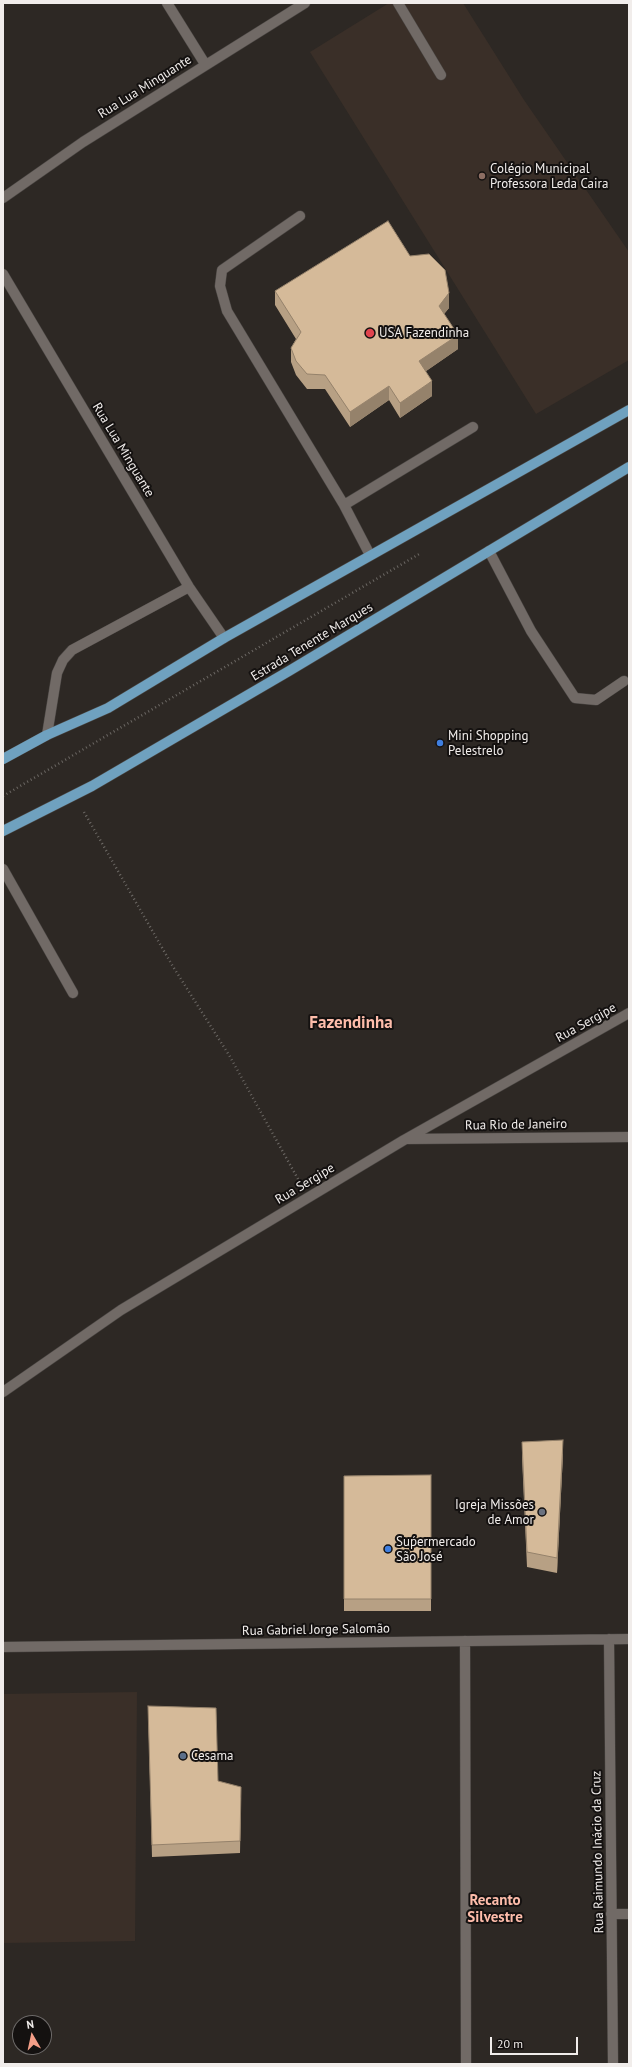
<!DOCTYPE html>
<html>
<head>
<meta charset="utf-8">
<style>
  body { margin:0 }
  #map { position:relative; width:632px; height:2067px; overflow:hidden; background:#2d2824; font-family:"PT Sans",sans-serif }
  canvas { display:block }
  .frame { position:absolute; inset:0; border:4px solid #f1edeb; pointer-events:none }
  .north { position:absolute; left:12px; top:2015px; width:40px; height:40px; box-sizing:border-box; background:#141110; border:1px solid #6c6968; border-radius:50%; rotate:351deg; font-size:11px; font-weight:700; line-height:16px; text-align:center; color:#f1edeb }
  .north::after { content:''; display:block; margin:auto; width:14px; height:18px; background:#f49e87; clip-path:polygon(50% 0,100% 100%,50% 72%,0 100%) }
  .scale { position:absolute; left:490px; top:2037px; width:88px; height:18px; box-sizing:border-box; border:2px solid #f1edeb; border-top:0; padding-left:5px; font-size:12px; line-height:14px; white-space:nowrap; color:#f1edeb; -webkit-text-stroke:3px #141110; paint-order:stroke }
</style>
</head>
<body>
<div id="map">
<canvas width="632" height="2067"></canvas>
<div class="frame"></div>
<div class="north">N</div>
<div class="scale">20 m</div>
</div>
<script>
const c = document.querySelector('canvas').getContext('2d');
c.lineJoin = 'round';
function paint(path, color) {
  c.fillStyle = color;
  c.fill(path, 'evenodd');
}
function poly(rows) {
  const path = new Path2D();
  for (const r of rows) {
    path.moveTo(r[0], r[1]);
    for (let i = 2; i < r.length; i += 2) path.lineTo(r[i], r[i + 1]);
  }
  return path;
}
function strokePath(path, color, width, dash) {
  c.strokeStyle = color;
  c.lineWidth = width;
  c.lineCap = dash ? 'butt' : 'round';
  c.setLineDash(dash || []);
  c.stroke(path);
}
function write(font, color, halo, rows, align = 'center') {
  c.font = font + ' "PT Sans",sans-serif';
  c.lineWidth = 4;
  c.setLineDash([]);
  c.textBaseline = 'middle';
  c.strokeStyle = halo;
  c.fillStyle = color;
  for (const [text, x, y, turn = 0] of rows) {
    c.save();
    c.translate(x, y);
    c.rotate((+turn || 0) * Math.PI / 180);
    c.textAlign = isNaN(turn) ? turn : align;
    if (halo) c.strokeText(text, 0, 0);
    c.fillText(text, 0, 0);
    c.restore();
  }
}
paint(poly([
  [389,3,463,3,524,100,629,252,629,360,536,414,310,52],
  [137,1692,135,1941,3,1943,3,1694]
]), '#3a2f28');
const minor = poly([
  [167,3,205,64],
  [398,3,441,75],
  [3,198,83,142,305,3],
  [300,216,222,270,220,286,227,311,344,505,370,555],
  [3,274,189,587,224,638],
  [344,505,473,427],
  [489,551,531,631,575,698,596,700,624,681],
  [47,735,57,673,63,660,72,650,189,587],
  [3,869,73,993],
  [406,1139,629,1137],
  [3,1392,121,1310,404,1140,629,1013],
  [609,1639,613,2064],
  [465,1641,466,2064],
  [3,1647,629,1639],
  [611,1914,629,1914]
]);
const major = poly([
  [3,759,47,735,108,708,224,638,629,410],
  [3,831,92,786,289,671,629,467]
]);
strokePath(minor, '#4a4643', 11);
strokePath(major, '#4a4643', 11);
strokePath(poly([
  [3,796,421,553],
  [84,812,172,965,229,1055,298,1179]
]), '#6c6864', 2.5, [1, 3]);
strokePath(minor, '#716a66', 10);
strokePath(major, '#6fa1bf', 10);
paint(poly([
  [410,256,449,308,444,314,458,349,426,371,432,396,400,418,389,400,350,427,325,389,307,389,296,375,291,362,291,348,296,339,275,305,275,291],
  [522,1442,563,1454,557,1573,527,1567,522,1457],
  [431,1475,431,1611,344,1611,344,1476],
  [148,1706,218,1781,241,1798,240,1853,152,1857]
]), '#b7a084');
paint(poly([
  [449,293,449,308,439,320,439,306],
  [458,335,458,349,419,376,419,361],
  [432,381,432,396,400,418,400,403],
  [389,386,389,400,350,427,350,412],
  [563,1440,563,1454,557,1573,557,1558]
]), '#95826b');
const building = poly([
  [388,221,410,256,429,254,445,270,449,293,439,306,458,335,419,361,432,381,400,403,389,386,350,412,325,375,307,374,296,361,291,348,301,332,275,291,388,221],
  [563,1440,557,1558,527,1552,522,1442,563,1440],
  [431,1475,431,1599,344,1599,344,1476,431,1475],
  [148,1706,216,1708,218,1781,241,1787,240,1841,152,1845,148,1706]
]);
paint(building, '#d5ba99');
strokePath(building, '#95826b', 1);
for (const [x, y, r, color] of [
  [482,176,4,"#8d6e63"],
  [370,333,5,"#e0444e"],
  [440,743,4,"#3f7fe0"],
  [542,1512,4,"#6b7280"],
  [388,1549,4,"#3f7fe0"],
  [183,1756,4,"#5c6f8a"]
]) {
  const dot = new Path2D();
  dot.arc(x, y, r, 0, 2 * Math.PI);
  c.fillStyle = color;
  c.fill(dot);
  strokePath(dot, '#141110', 1.5);
}
write('13px', '#f1edeb', '#141110', [
  ["Rua Lua Minguante",145,87,-32],
  ["Rua Lua Minguante",123,450,59],
  ["Estrada Tenente Marques",312,642,-31],
  ["Rua Sergipe",586,1023,-29],
  ["Rua Rio de Janeiro",516,1125,-1],
  ["Rua Sergipe",305,1184,-31],
  ["Rua Gabriel Jorge Salomão",316,1630,-1],
  ["Rua Raimundo Inácio da Cruz",598,1852,-91]
]);
write('13px', '#f1edeb', '#141110', [
  ["Colégio Municipal",490,169],
  ["Professora Leda Caira",490,184],
  ["USA Fazendinha",379,333],
  ["Mini Shopping",448,736],
  ["Pelestrelo",448,751],
  ["Igreja Missões",534,1505,"right"],
  ["de Amor",534,1520,"right"],
  ["Suṕermercado",396,1542],
  ["São José",396,1557],
  ["Cesama",191,1756]
], 'left');
write('bold 15px', '#fdbcaa', '#141110', [
  ["Recanto",495,1901],
  ["Silvestre",495,1918]
]);
write('bold 17px', '#fdbcaa', '#141110', [
  ["Fazendinha",351,1023]
]);
</script>
</body>
</html>
